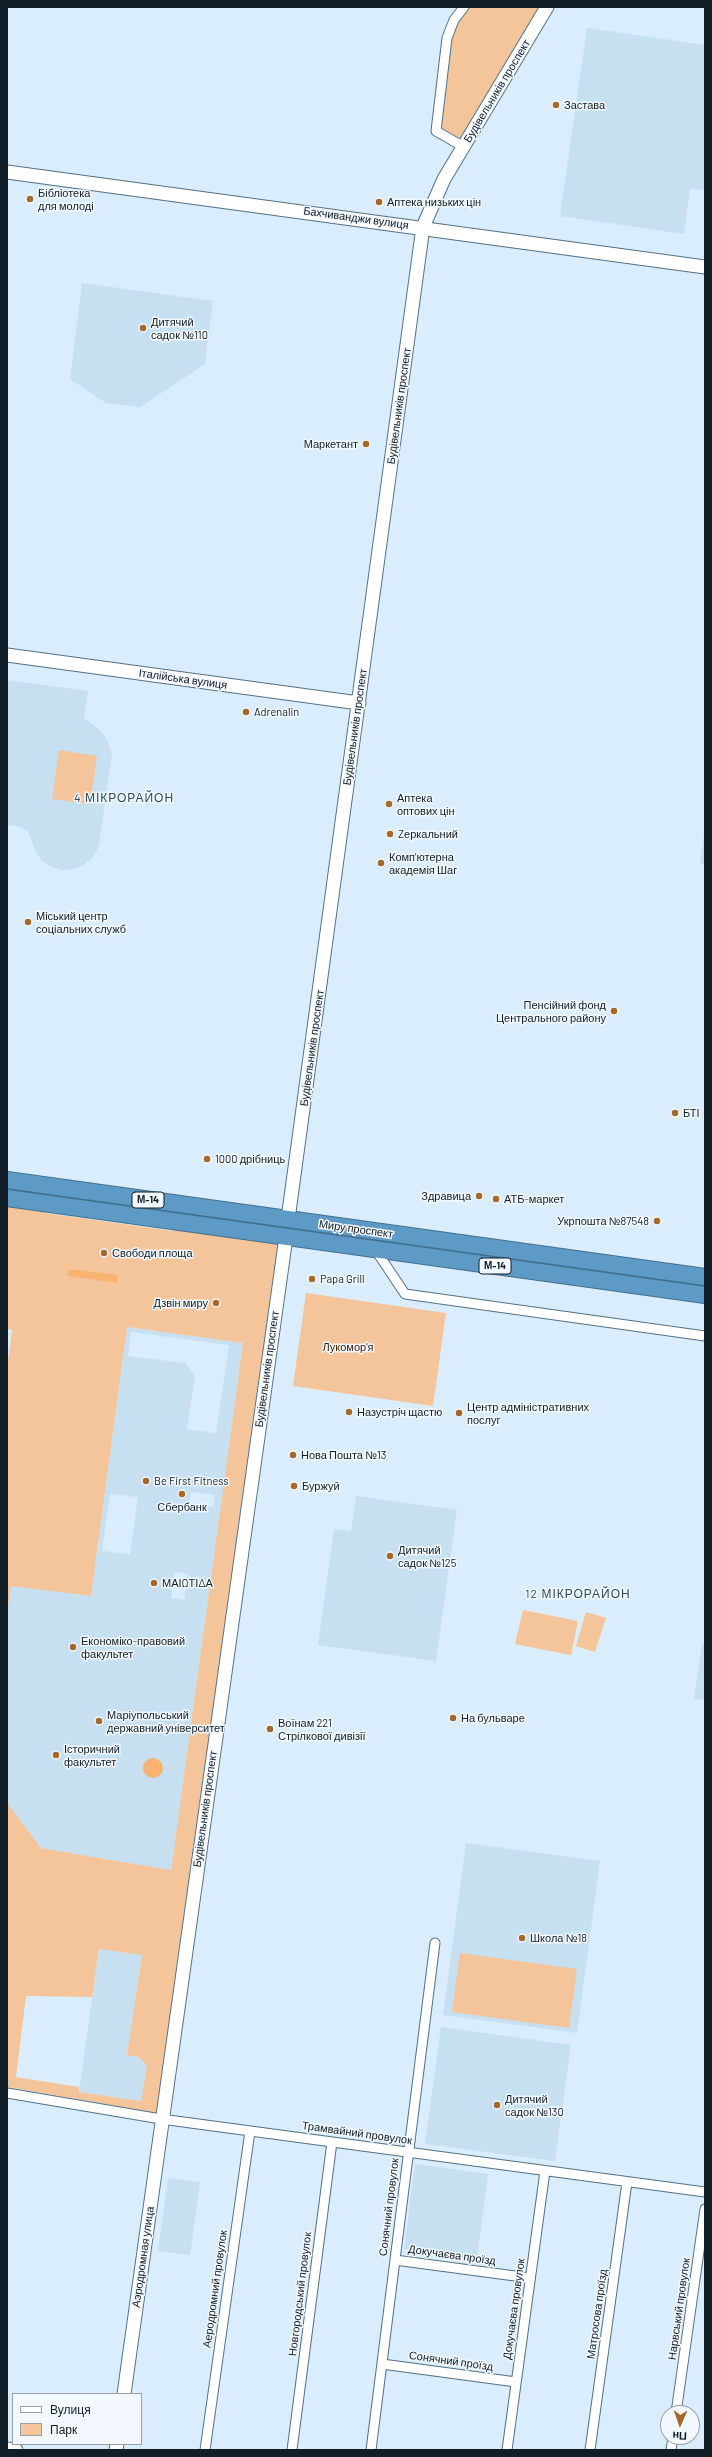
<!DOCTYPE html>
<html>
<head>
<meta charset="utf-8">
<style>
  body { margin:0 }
  #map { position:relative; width:712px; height:2457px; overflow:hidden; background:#d9edfc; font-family:Barlow,sans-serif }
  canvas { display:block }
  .frame { position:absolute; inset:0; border:8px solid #121e27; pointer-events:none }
  .legend { position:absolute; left:12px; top:2393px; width:130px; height:52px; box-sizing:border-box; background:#f2f8fd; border:1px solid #98a1a7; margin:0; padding:5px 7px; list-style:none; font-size:12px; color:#121e27 }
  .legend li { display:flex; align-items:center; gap:8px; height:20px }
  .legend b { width:20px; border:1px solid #98a1a7 }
  .north { position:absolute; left:660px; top:2405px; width:40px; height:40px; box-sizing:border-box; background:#f2f8fd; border:1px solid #98a1a7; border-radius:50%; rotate:182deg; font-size:11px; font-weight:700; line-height:16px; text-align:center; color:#121e27 }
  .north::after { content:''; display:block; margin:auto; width:14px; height:18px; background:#a3682a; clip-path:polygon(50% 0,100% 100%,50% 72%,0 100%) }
</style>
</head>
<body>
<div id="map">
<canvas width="712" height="2457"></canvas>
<div class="frame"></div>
<ul class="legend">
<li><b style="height:5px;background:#fff"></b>Вулиця</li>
<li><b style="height:11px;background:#f4c59b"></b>Парк</li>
</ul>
<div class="north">Пн</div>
</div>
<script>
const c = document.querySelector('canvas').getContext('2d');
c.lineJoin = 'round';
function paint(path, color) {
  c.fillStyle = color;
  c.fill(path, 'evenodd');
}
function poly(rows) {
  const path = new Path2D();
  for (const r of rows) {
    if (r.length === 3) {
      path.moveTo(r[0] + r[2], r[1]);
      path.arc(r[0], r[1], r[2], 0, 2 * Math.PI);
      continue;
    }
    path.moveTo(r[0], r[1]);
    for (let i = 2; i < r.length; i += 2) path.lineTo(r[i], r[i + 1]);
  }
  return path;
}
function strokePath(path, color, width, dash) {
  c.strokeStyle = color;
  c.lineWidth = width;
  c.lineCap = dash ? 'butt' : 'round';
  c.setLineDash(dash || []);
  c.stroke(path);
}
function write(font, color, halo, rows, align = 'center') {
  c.font = font + ' Barlow,sans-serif';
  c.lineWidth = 3;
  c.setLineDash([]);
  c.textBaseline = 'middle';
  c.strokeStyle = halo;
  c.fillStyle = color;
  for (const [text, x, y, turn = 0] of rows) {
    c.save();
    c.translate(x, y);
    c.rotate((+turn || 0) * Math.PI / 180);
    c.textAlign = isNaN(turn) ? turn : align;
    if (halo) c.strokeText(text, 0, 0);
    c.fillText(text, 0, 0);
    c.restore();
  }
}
paint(poly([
  [587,28,705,45,705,190,690,189,684,234,560,216],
  [82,283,213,301,205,364,140,407,106,403,70,379],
  [7,680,88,691,84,718,102,732,108,742,112,753,99,845,94,856,85,864,75,869,63,870,51,867,41,860,35,850,28,831,21,827,7,825],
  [705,825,705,865,700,864],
  [127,1327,243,1343,171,1870,41,1848,7,1803,7,1615,11,1585,91,1596],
  [131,1332,229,1345,216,1433,187,1429,195,1376,185,1363,128,1356],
  [191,1492,215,1495,213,1507,189,1504],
  [110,1494,138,1497,130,1554,102,1551],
  [175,1572,188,1574,184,1600,171,1598],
  [356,1496,457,1510,436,1661,318,1645,334,1529,351,1531],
  [705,1642,705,1700,694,1699,702,1644],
  [466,1843,600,1861,577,2033,443,2015],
  [99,1949,142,1955,127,2055,138,2057,147,2065,141,2101,79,2092],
  [441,2027,571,2045,555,2161,425,2144],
  [415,2164,488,2174,477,2259,404,2249],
  [168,2178,200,2182,190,2255,158,2251]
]), '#c6dff1');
paint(poly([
  [469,7,542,7,462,140,440,127,451,39,455,27],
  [59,750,97,756,90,804,52,799],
  [7,1204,45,1211,45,1213,173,1231,174,1227,280,1242,157,2113,7,2087,7,1803,41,1848,171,1870,243,1343,127,1327,91,1596,11,1586,7,1615,7,1369,12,1330,7,1329],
  [99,1949,142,1955,127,2055,138,2057,147,2065,141,2101,79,2092,79,2087,16,2077,26,1996,92,1997],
  [306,1293,446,1313,433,1406,293,1386],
  [523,1610,578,1621,571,1655,515,1644],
  [586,1612,606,1618,595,1652,576,1646],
  [460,1953,577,1969,569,2028,452,2012]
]), '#f4c59b');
paint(poly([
  [69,1269,118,1275,117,1283,68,1276],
  [153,1768,10]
]), '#f8b271');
const street = poly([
  [464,147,436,131,447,38,454,20,464,7],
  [375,1249,405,1294,705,1336],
  [7,2093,161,2119,705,2192],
  [395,2260,530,2278],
  [382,2364,516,2382],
  [676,2413,705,2209],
  [205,2450,250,2131],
  [292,2450,332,2142],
  [371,2450,435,1943],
  [507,2450,545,2171],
  [590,2450,627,2182],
  [671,2450,673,2437]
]);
const secondary = poly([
  [7,172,705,267],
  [7,655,359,703],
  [288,1219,423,227,444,179,547,7],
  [124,2394,286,1237],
  [7,2449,16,2450],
  [116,2450,117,2444]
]);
const highway = poly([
  [7,1180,705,1277],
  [7,1198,705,1295]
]);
strokePath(street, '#537187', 11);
strokePath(secondary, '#537187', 15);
strokePath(highway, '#436f8e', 18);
strokePath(street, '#fff', 9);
strokePath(secondary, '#fff', 13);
strokePath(highway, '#5d9bc6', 16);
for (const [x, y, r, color] of [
  [556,105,4,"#a3682a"],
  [30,199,4,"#a3682a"],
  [379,202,4,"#a3682a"],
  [143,328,4,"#a3682a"],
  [366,444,4,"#a3682a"],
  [246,712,4,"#a3682a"],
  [389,804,4,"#a3682a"],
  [390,834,4,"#a3682a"],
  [381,863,4,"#a3682a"],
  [28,922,4,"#a3682a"],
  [614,1011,4,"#a3682a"],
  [675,1113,4,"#a3682a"],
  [207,1159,4,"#a3682a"],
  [479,1196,4,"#a3682a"],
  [496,1199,4,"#a3682a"],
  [657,1221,4,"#a3682a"],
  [104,1253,4,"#a3682a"],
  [312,1279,4,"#a3682a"],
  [216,1303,4,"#a3682a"],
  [349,1412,4,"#a3682a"],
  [459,1413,4,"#a3682a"],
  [293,1455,4,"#a3682a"],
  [146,1481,4,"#a3682a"],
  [294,1486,4,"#a3682a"],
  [182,1494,4,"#a3682a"],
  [390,1556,4,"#a3682a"],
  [154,1583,4,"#a3682a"],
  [73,1647,4,"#a3682a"],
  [453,1718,4,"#a3682a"],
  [99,1721,4,"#a3682a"],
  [270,1729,4,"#a3682a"],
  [56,1755,4,"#a3682a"],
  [522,1938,4,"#a3682a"],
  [497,2105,4,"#a3682a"]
]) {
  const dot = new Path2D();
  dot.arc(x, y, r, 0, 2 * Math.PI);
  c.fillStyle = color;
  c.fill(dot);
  strokePath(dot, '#f2f8fd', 1.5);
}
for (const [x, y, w] of [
  [148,1200,32],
  [495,1266,32]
]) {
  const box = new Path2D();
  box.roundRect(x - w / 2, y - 8, w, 16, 3);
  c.fillStyle = '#f2f8fd';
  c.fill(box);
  strokePath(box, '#121e27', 1);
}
write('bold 10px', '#121e27', null, [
  ["М-14",148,1200],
  ["М-14",495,1266]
]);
write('11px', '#121e27', '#f2f8fd', [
  ["Будівельників проспект",497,91,-59],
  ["Бахчиванджи вулиця",356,218,8],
  ["Будівельників проспект",399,406,-82],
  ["Італійська вулиця",183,679,8],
  ["Будівельників проспект",355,727,-82],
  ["Будівельників проспект",312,1048,-82],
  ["Миру проспект",356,1229,8],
  ["Будівельників проспект",267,1369,-82],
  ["Будівельників проспект",205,1809,-82],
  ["Трамвайний провулок",357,2133,8],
  ["Сонячний провулок",389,2207,-83],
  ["Докучаєва проїзд",452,2255,8],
  ["Аэродромная улица",143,2257,-82],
  ["Аеродромний провулок",215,2289,-82],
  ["Новгородський провулок",300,2294,-83],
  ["Докучаєва провулок",514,2309,-82],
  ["Нарвський провулок",679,2309,-82],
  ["Матросова проїзд",597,2314,-82],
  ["Сонячний проїзд",451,2361,8]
]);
write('11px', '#121e27', '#f2f8fd', [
  ["Застава",564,105],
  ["Бібліотека",38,193],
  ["для молоді",38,206],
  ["Аптека низьких цін",387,202],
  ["Дитячий",151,322],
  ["садок №110",151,335],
  ["Маркетант",358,444,"right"],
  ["Adrenalin",254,712],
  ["Аптека",397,798],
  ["оптових цін",397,811],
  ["Zеркальний",398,834],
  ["Комп'ютерна",389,857],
  ["академія Шаг",389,870],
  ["Міський центр",36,916],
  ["соціальних служб",36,929],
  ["Пенсійний фонд",606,1005,"right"],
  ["Центрального району",606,1018,"right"],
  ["БТІ",683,1113],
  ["1000 дрібниць",215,1159],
  ["Здравица",471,1196,"right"],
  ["АТБ-маркет",504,1199],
  ["Укрпошта №87548",649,1221,"right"],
  ["Свободи площа",112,1253],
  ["Papa Grill",320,1279],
  ["Дзвін миру",208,1303,"right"],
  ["Центр адміністративних",467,1407],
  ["послуг",467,1420],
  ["Назустріч щастю",357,1412],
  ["Нова Пошта №13",301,1455],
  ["Be First Fitness",154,1481],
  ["Буржуӣ",302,1486],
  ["Сбербанк",182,1507,"center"],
  ["Дитячий",398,1550],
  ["садок №125",398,1563],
  ["ΜΑΙΩΤΙΔΑ",162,1583],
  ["Економіко-правовий",81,1641],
  ["факультет",81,1654],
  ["Маріупольський",107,1715],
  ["державний університет",107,1728],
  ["На бульваре",461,1718],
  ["Воїнам 221",278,1723],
  ["Стрілкової дивізії",278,1736],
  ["Історичний",64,1749],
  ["факультет",64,1762],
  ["Школа №18",530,1938],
  ["Дитячий",505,2099],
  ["садок №130",505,2112]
], 'left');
write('11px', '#3d2205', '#f2f8fd', [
  ["Лукомор'я",348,1347]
]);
c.letterSpacing = '1px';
write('12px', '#2e4c60', '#f2f8fd', [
  ["4 МІКРОРАЙОН",124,798],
  ["12 МІКРОРАЙОН",578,1594]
]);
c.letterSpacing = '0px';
</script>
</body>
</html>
